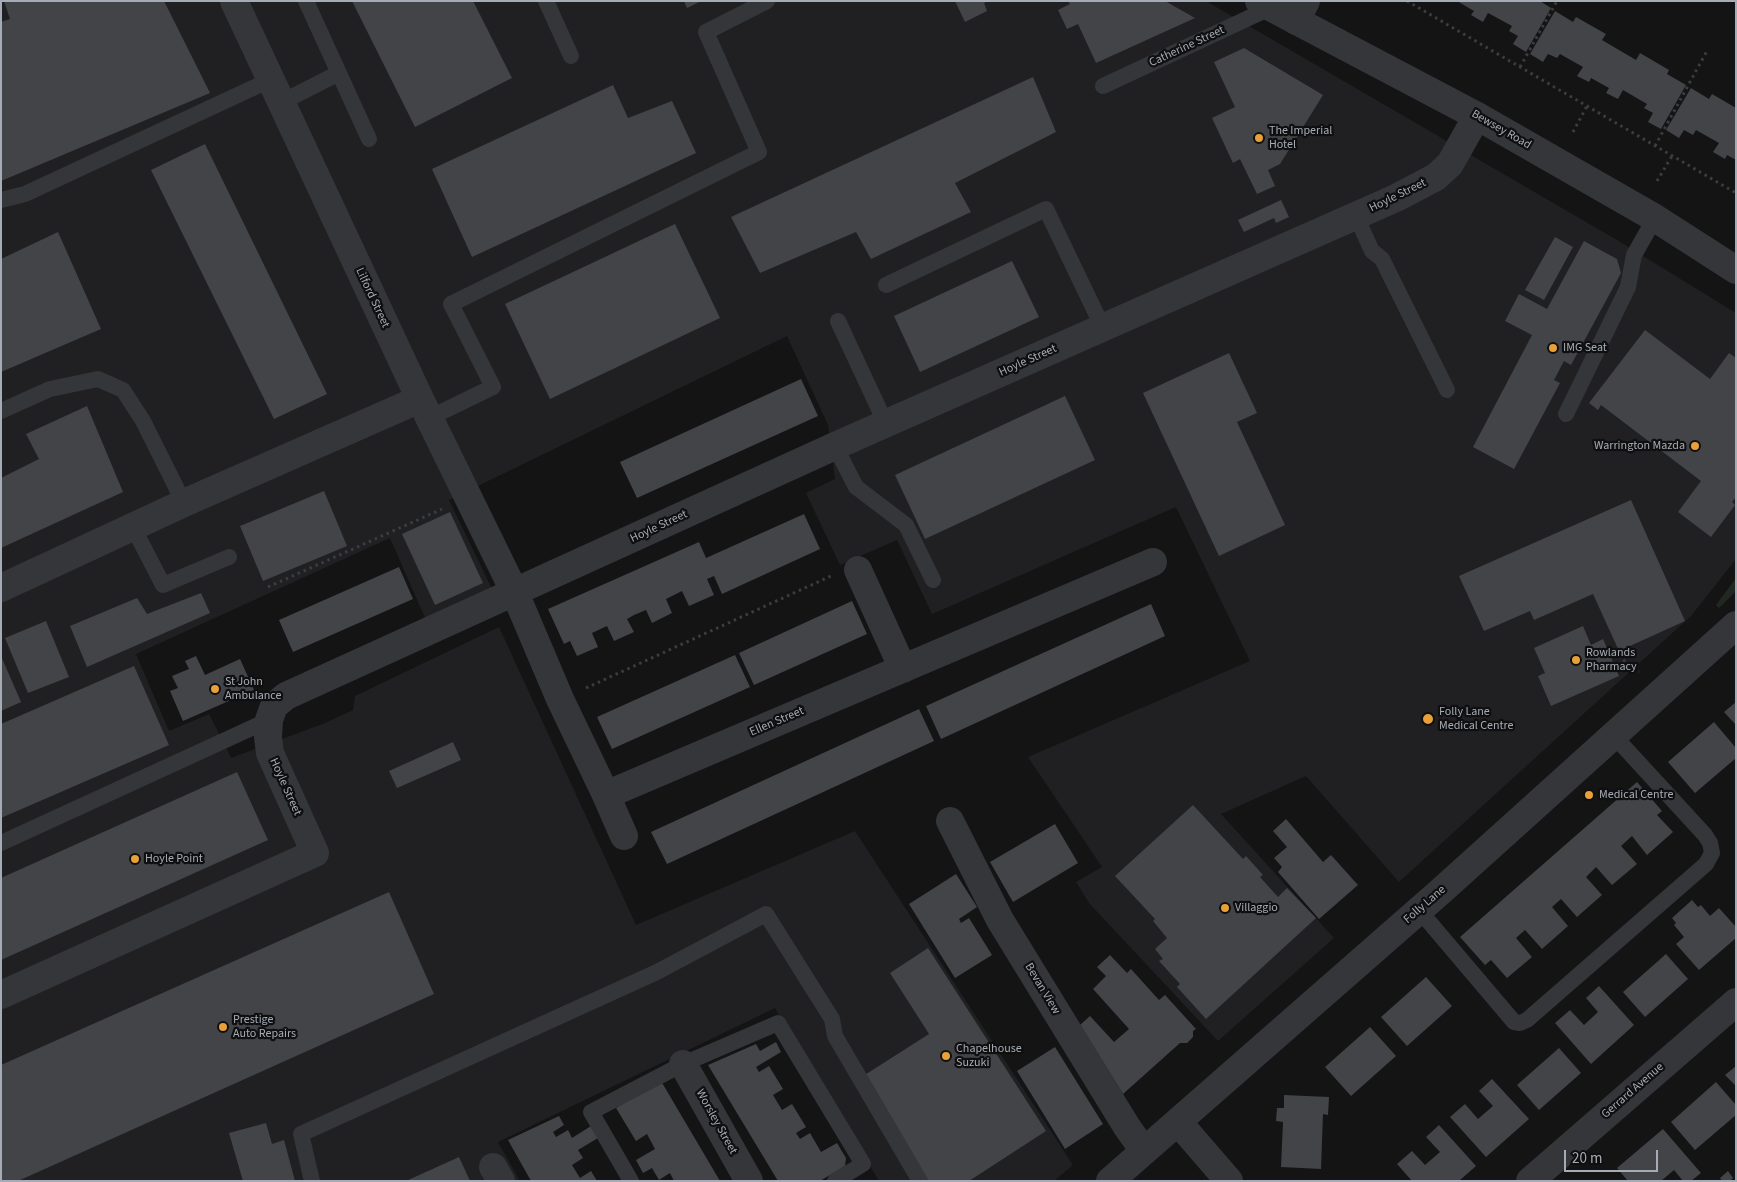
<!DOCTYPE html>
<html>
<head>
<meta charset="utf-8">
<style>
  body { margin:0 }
  #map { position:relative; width:1737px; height:1182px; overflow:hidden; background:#141415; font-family:"Source Sans 3",sans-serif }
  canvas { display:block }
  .frame { position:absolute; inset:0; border:2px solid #a6acb5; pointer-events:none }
  .scale { position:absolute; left:1564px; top:1150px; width:94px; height:22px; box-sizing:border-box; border:2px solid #a6acb5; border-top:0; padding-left:6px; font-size:15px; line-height:18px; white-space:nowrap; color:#a6acb5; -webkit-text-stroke:4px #0f0f10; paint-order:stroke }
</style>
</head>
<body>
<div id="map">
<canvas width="1737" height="1182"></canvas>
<div class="frame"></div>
<div class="scale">20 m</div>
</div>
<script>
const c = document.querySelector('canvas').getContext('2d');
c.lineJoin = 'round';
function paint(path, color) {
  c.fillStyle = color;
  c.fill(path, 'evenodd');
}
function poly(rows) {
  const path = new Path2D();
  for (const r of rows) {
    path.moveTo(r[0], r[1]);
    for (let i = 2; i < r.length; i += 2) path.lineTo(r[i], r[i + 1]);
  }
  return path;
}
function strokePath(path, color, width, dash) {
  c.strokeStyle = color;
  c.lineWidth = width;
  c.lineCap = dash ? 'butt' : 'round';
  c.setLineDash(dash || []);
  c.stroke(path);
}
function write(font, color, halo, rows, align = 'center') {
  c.font = font + ' "Source Sans 3",sans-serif';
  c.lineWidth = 4.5;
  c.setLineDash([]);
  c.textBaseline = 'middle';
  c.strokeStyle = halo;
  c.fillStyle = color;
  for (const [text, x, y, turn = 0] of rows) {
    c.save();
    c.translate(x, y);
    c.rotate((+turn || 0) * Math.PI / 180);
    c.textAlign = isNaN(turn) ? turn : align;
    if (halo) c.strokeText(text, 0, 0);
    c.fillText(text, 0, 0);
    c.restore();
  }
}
paint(poly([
  [1,1,1206,1,1617,240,1736,313,1736,559,1691,616,1399,882,1306,776,1221,814,1334,938,1218,1041,1089,903,1076,882,1102,867,1028,757,1250,661,1176,507,932,614,897,540,840,565,806,493,835,479,828,425,787,336,449,500,492,589,426,620,390,538,136,654,169,731,209,714,231,758,325,723,353,710,355,696,499,627,636,925,855,831,1073,1165,1054,1181,879,1181,775,1008,498,1142,520,1181,1,1181]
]), '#202022');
paint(poly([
  [1736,578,1736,591,1719,608,1716,605]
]), '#202821');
paint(poly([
  [4,1,164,1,210,93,1,181,1,22,10,19],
  [352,1,473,1,512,78,415,127],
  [684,1,701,1,687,8],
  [955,1,988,1,984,3,987,11,965,22],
  [1068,1,1165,1,1195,18,1096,63,1078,24,1067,29,1058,10,1070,4],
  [1457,1,1540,1,1551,8,1526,52,1513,44,1518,36,1509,31,1512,26,1488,13,1483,22,1471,15,1474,11],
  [1555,11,1573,22,1576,17,1606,34,1602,40,1636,60,1640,53,1669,70,1667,74,1686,85,1661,129,1648,122,1653,113,1644,108,1647,104,1623,90,1618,99,1606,93,1609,88,1591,78,1589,82,1577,76,1583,67,1560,54,1557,58,1548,54,1543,62,1530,54],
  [1244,48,1323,95,1280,164,1268,170,1275,186,1257,194,1240,159,1233,163,1212,118,1235,107,1214,62],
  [1033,77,1056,132,955,183,971,212,871,259,856,232,760,273,731,217],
  [613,85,628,118,672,101,696,153,472,257,432,169],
  [1691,88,1709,99,1712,94,1736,108,1736,160,1727,155,1725,159,1713,152,1719,143,1696,130,1693,135,1684,130,1679,138,1666,130],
  [205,144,327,394,274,419,151,170],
  [1281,200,1289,217,1276,223,1274,218,1244,232,1238,220],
  [675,224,720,318,550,399,505,304],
  [58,232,101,329,1,372,1,259],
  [1555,237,1573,247,1544,300,1525,290],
  [1584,241,1617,259,1621,273,1571,365,1564,361,1554,380,1560,383,1514,469,1473,447,1532,335,1505,321,1519,294,1547,309],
  [1012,261,1039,317,920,372,894,316],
  [1645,330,1710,379,1729,353,1736,358,1736,497,1732,502,1735,505,1711,537,1678,512,1701,481,1601,405,1598,410,1589,403],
  [1229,353,1257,413,1237,422,1285,525,1219,556,1143,393],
  [801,379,818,416,637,498,620,462],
  [1065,396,1095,460,925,539,895,475],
  [87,406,123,492,1,548,1,478,39,459,26,434],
  [324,491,347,546,263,581,240,526],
  [1631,500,1685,621,1619,651,1593,594,1534,620,1530,611,1484,631,1459,576],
  [450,512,483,583,435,605,402,534],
  [804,514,820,549,722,594,714,576,707,579,714,595,689,606,682,591,666,599,672,613,652,623,646,610,634,615,627,619,634,632,614,641,607,626,592,633,598,647,577,656,570,641,564,644,548,609,699,542,706,558],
  [399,567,413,599,293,652,279,620],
  [201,593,210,613,87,667,70,626,137,598,147,614],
  [852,601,867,634,754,685,739,653],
  [1151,604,1165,636,941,739,926,706],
  [46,621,69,677,28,693,5,638],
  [1583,626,1591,645,1603,639,1619,676,1551,706,1538,676,1545,673,1534,648],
  [735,655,750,687,612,749,597,717],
  [1,656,21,702,1,711],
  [196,656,205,675,240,659,254,690,183,721,170,691,178,688,172,676,189,669,185,661],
  [134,666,169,745,1,818,1,724],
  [1736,702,1736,725,1724,712],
  [919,709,934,741,667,864,651,832],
  [1714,722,1736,748,1736,758,1695,793,1668,762],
  [453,742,461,760,397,788,389,771],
  [237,772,268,840,1,960,1,878],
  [1637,782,1662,811,1657,815,1673,832,1647,855,1632,836,1621,846,1637,864,1612,885,1596,867,1586,877,1602,895,1577,917,1561,899,1552,907,1568,926,1542,949,1525,930,1516,938,1532,957,1507,978,1491,960,1485,965,1460,937],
  [1193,805,1243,859,1246,856,1263,875,1260,877,1278,897,1287,888,1316,918,1206,1019,1177,987,1180,984,1159,961,1163,959,1155,949,1167,938,1153,921,1155,919,1115,876],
  [1286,819,1323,862,1331,855,1358,885,1319,919,1278,872,1282,867,1274,858,1287,847,1273,831],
  [1055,824,1078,863,1013,902,990,862],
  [956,874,977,907,959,919,961,923,969,918,992,955,955,978,909,904],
  [389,892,434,994,18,1181,1,1181,1,1065],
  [1692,900,1698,907,1701,905,1710,916,1719,908,1736,927,1736,938,1699,970,1676,944,1684,937,1674,925,1676,923,1672,918],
  [928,948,1046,1131,969,1181,925,1181,860,1078,929,1034,890,973],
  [1666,954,1688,979,1645,1017,1623,992],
  [1110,955,1127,973,1131,969,1159,1000,1165,995,1196,1029,1193,1031,1193,1037,1187,1043,1180,1043,1123,1094,1080,1025,1090,1016,1114,1042,1129,1029,1093,989,1106,976,1097,967],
  [1426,977,1452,1006,1407,1046,1381,1017],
  [1599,986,1634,1025,1591,1064,1555,1023,1570,1010,1584,1025,1598,1012,1586,998],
  [1370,1027,1396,1056,1351,1096,1325,1067],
  [776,1042,781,1052,756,1067,759,1072,769,1066,783,1089,773,1095,782,1110,792,1104,806,1127,796,1133,800,1139,810,1133,821,1152,837,1143,846,1158,845,1166,820,1181,778,1181,708,1065,756,1044,760,1051],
  [1055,1047,1103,1124,1065,1149,1017,1071],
  [1559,1048,1581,1073,1539,1110,1517,1085],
  [1736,1066,1736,1086,1725,1075],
  [1492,1079,1529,1119,1486,1157,1450,1117,1465,1104,1478,1119,1493,1106,1479,1091],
  [661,1081,720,1181,674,1181,670,1173,659,1180,652,1168,643,1173,636,1160,655,1149,647,1134,636,1141,616,1108],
  [1716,1082,1736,1105,1736,1115,1695,1150,1671,1122],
  [1284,1095,1329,1097,1328,1115,1323,1114,1321,1169,1281,1167,1283,1122,1276,1121,1277,1108,1284,1108],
  [559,1116,564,1125,553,1132,556,1137,568,1130,572,1138,591,1126,598,1138,578,1150,583,1158,572,1165,580,1178,591,1171,597,1181,531,1181,508,1140],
  [266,1123,272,1144,284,1140,295,1181,243,1181,229,1133],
  [1439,1125,1476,1166,1459,1181,1412,1181,1397,1164,1412,1151,1425,1165,1440,1152,1426,1137],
  [1663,1129,1701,1173,1691,1181,1683,1181,1674,1170,1661,1181,1628,1181,1617,1168],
  [459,1157,470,1181,406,1181],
  [1728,1171,1733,1178,1730,1181,1722,1181,1720,1178]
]), '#434448');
strokePath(poly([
  [1407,1,1736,193],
  [1520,67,1557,1],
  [1573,132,1587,106],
  [1655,146,1708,49],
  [1657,181,1672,156],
  [268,587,442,509],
  [1618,656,1639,672],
  [586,688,831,576]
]), '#3b3d41', 3, [2.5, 4]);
strokePath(poly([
  [306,1,369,139],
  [546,1,571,56],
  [1103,86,1270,8],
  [280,103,339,73],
  [1,200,25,194,270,80],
  [1356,216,1372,251,1382,259,1447,390],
  [886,285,1046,209,1103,328],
  [838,321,886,424],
  [1,411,50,389,98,379,123,390,143,421,184,503],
  [1566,414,1628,287,1634,255,1655,218],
  [429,418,493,387,451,304,759,152,706,32,767,1],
  [835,446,856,487,906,525,933,580],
  [133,527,163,585,229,557],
  [1,843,269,720],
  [1419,910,1514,1022,1520,1023,1527,1020,1706,864,1712,853,1710,843,1705,835,1614,736],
  [312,1181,301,1134,657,972,766,914,832,1019,835,1036,920,1181],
  [631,1181,591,1112,683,1064,778,1023,863,1164,835,1181]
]), '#35363a', 16);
strokePath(poly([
  [234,1,420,399,515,593,560,699,606,795,1153,562],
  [1296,21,1306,1],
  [858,570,903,669],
  [1,588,184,503,420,399],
  [606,795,624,836],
  [950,821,1000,920,1127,1127,1144,1151],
  [1,995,315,853,270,753,268,737,269,720,274,706,286,696,835,446,1396,198,1436,177,1450,164,1477,116],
  [683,1064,749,1181],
  [1178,1122,1229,1181],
  [493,1167,501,1181],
  [1530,1181,1736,1002]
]), '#35363a', 28);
strokePath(poly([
  [1259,1,1477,116,1655,218,1736,270],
  [1110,1181,1441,891,1736,625]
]), '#35363a', 28);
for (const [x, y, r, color] of [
  [1259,138,5,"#e8a039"],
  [1553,348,5,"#e8a039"],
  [1695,446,5,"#e8a039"],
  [1576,660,5,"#e8a039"],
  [215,689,5,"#e8a039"],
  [1428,719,6,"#e8a039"],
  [1589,795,5,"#e8a039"],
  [135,859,5,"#e8a039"],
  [1225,908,5,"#e8a039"],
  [223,1027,5,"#e8a039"],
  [946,1056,5,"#e8a039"]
]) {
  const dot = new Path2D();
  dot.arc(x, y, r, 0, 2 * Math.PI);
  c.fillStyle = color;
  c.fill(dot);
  strokePath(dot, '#0f0f10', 2);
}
write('12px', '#a6acb5', '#0f0f10', [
  ["Catherine Street",1187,47,-25],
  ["Bewsey Road",1501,130,30],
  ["Hoyle Street",1398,196,-26],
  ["Lilford Street",372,298,65],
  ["Hoyle Street",1028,361,-24],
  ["Hoyle Street",659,527,-25],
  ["Ellen Street",777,722,-23],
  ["Hoyle Street",285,787,66],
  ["Folly Lane",1425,905,-41],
  ["Bevan View",1042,989,59],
  ["Gerrard Avenue",1633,1091,-41],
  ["Worsley Street",716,1122,61]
]);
write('12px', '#a6acb5', '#0f0f10', [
  ["The Imperial",1269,131],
  ["Hotel",1269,145],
  ["IMG Seat",1563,348],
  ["Warrington Mazda",1685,446,"right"],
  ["Rowlands",1586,653],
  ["Pharmacy",1586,667],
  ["St John",225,682],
  ["Ambulance",225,696],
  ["Folly Lane",1439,712],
  ["Medical Centre",1439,726],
  ["Medical Centre",1599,795],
  ["Hoyle Point",145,859],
  ["Villaggio",1235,908],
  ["Prestige",233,1020],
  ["Auto Repairs",233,1034],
  ["Chapelhouse",956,1049],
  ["Suzuki",956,1063]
], 'left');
</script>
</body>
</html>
